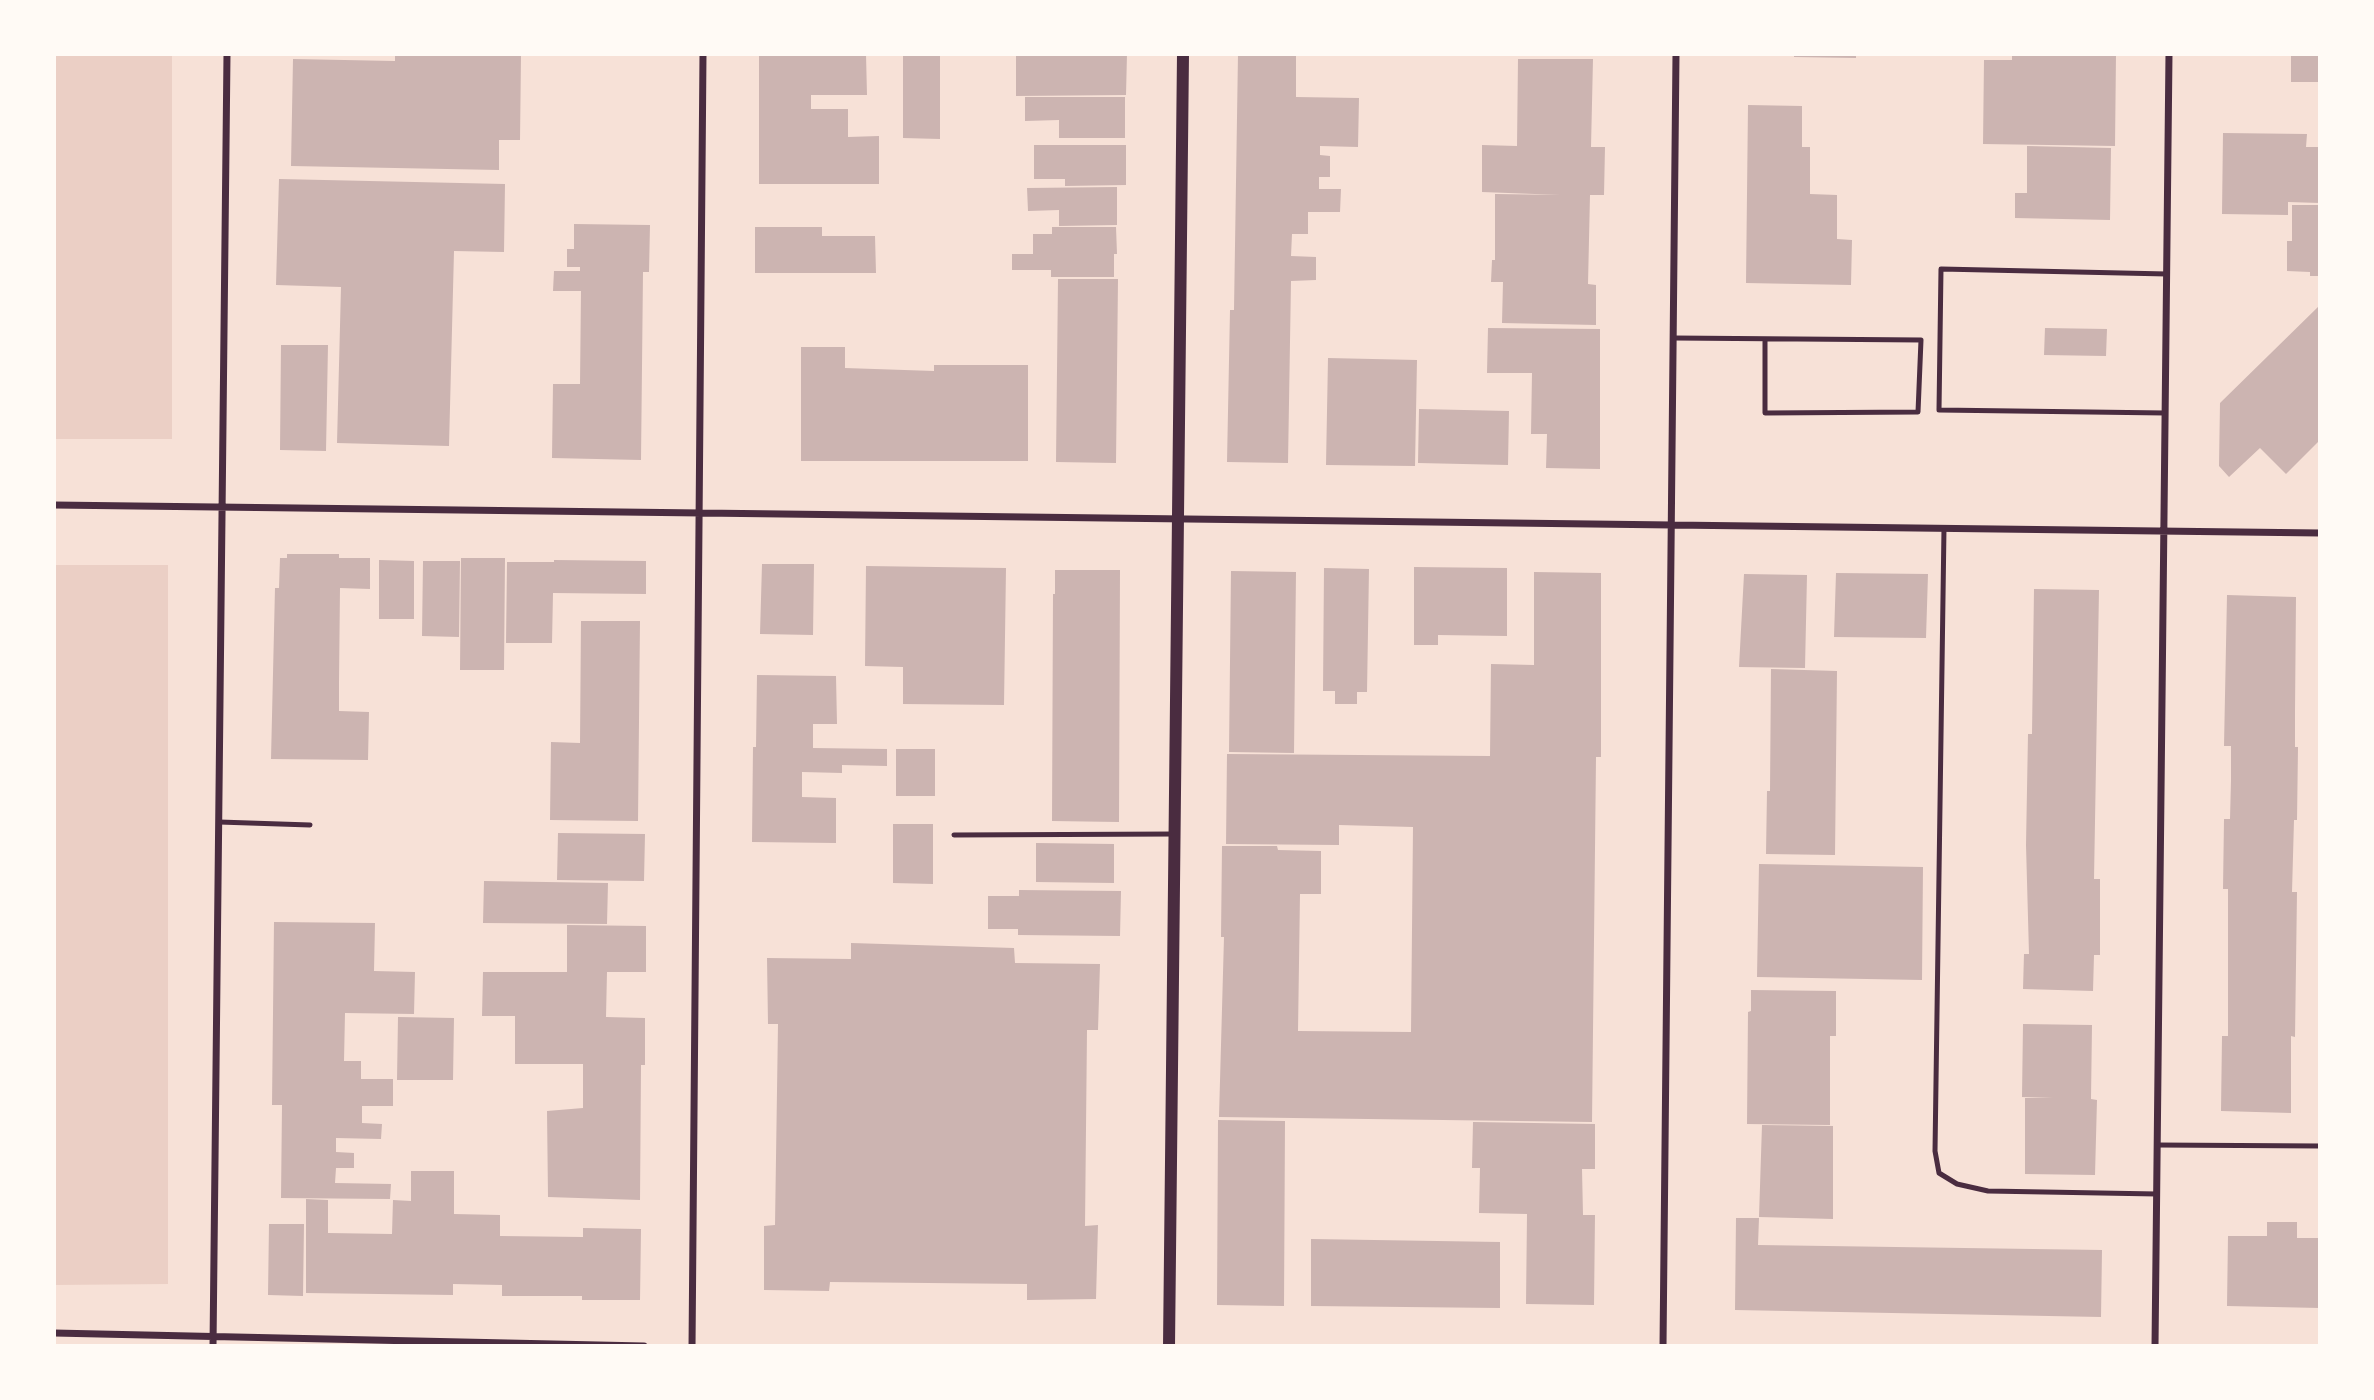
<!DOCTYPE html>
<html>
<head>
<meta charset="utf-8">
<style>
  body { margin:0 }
  #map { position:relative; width:2374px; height:1400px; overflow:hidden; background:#f7e1d7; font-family:"Fira Sans",sans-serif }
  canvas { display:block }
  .frame { position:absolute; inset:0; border:56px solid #fffaf5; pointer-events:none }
</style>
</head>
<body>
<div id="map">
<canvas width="2374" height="1400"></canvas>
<div class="frame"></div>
</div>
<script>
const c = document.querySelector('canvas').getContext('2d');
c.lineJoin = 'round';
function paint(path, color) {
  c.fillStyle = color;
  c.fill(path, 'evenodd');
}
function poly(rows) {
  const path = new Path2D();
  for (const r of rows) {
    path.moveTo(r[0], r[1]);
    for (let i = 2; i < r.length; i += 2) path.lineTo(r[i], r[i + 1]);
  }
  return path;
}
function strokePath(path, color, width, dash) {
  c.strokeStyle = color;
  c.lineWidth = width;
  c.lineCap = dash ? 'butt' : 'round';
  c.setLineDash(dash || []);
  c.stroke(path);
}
paint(poly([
  [54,54,172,54,172,439,54,439],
  [54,565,168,565,168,1284,54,1285]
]), '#ebcfc5');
paint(poly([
  [395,54,521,55,520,140,499,140,499,170,291,166,293,59,395,61],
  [759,54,866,54,867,95,811,95,811,109,848,109,848,137,879,136,879,184,759,184],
  [903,54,940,54,940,139,903,138],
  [1016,54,1127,54,1126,95,1016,96],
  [1238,54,1296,54,1296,97,1359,98,1358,147,1320,146,1320,155,1330,156,1330,177,1319,177,1319,189,1341,189,1340,212,1308,212,1308,234,1292,234,1291,256,1316,257,1316,280,1291,281,1288,463,1227,462,1230,310,1234,310],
  [1794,54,1856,54,1856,58,1794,57],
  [2012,54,2116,54,2115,146,1983,144,1984,60,2012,60],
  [2291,54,2320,54,2320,82,2291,82],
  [1518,59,1593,59,1591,147,1605,147,1604,195,1590,195,1588,284,1596,285,1596,325,1502,323,1503,282,1491,282,1492,260,1495,260,1495,194,1561,195,1482,192,1482,145,1517,146],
  [1025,97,1125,97,1125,138,1059,138,1059,120,1025,121],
  [1748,105,1802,106,1802,147,1810,147,1810,194,1837,195,1837,239,1852,240,1851,285,1746,283],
  [2223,133,2307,134,2306,147,2320,147,2320,203,2288,202,2288,215,2222,214],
  [1034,145,1126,145,1126,185,1065,186,1065,179,1034,179],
  [2027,146,2111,148,2110,220,2015,218,2015,193,2027,193],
  [279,179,505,184,504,252,454,251,449,446,337,443,341,287,276,285],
  [1117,187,1117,225,1059,226,1059,210,1028,211,1027,188],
  [2292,205,2320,205,2320,276,2310,276,2310,272,2287,271,2287,241,2292,241],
  [574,224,650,225,649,272,643,272,641,460,552,458,553,384,580,384,581,291,553,291,554,271,580,271,580,267,567,267,567,249,574,249],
  [755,227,822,227,822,236,875,236,876,273,755,273],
  [1052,227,1116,227,1117,254,1114,254,1114,277,1051,277,1051,270,1012,270,1012,254,1033,254,1033,234,1052,234],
  [1058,279,1118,279,1116,463,1056,462],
  [2320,305,2320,440,2286,474,2260,448,2229,477,2219,466,2220,403],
  [1488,328,1600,329,1600,469,1546,468,1547,434,1531,434,1532,373,1487,373],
  [2045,328,2107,329,2106,356,2044,355],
  [281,345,328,345,326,451,280,450],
  [801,347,845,347,845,368,934,371,934,365,1028,365,1028,461,801,461],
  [1328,358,1417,360,1415,466,1326,465],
  [1419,409,1509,411,1508,465,1418,463],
  [287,554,339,554,339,558,370,558,370,589,340,588,339,682,339,711,369,712,368,760,271,759,275,588,279,588,280,558,287,558],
  [461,558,505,558,504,670,460,670],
  [379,560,414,561,414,619,379,619],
  [554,560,646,561,646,594,553,593,552,643,506,643,507,562,554,562],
  [423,561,460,561,459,637,422,636],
  [762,564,814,564,813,635,760,634],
  [866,566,1006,568,1004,705,903,704,903,667,865,666],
  [1414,567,1507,568,1507,636,1438,635,1438,645,1414,645],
  [1324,568,1369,569,1367,692,1357,692,1357,704,1335,704,1335,691,1323,691],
  [1055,570,1120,570,1119,822,1052,821,1053,594,1055,594],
  [1231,571,1296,572,1294,753,1229,752],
  [1534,572,1601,573,1601,757,1596,757,1592,1122,1219,1117,1224,937,1221,937,1222,846,1277,846,1278,850,1321,851,1321,894,1300,894,1298,1031,1411,1032,1413,827,1339,825,1339,845,1226,844,1227,754,1490,756,1491,664,1534,665],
  [1836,573,1928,574,1926,638,1834,637],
  [1744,574,1807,575,1805,668,1739,667],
  [2034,589,2099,590,2094,879,2100,879,2100,955,2094,955,2093,991,2023,989,2024,954,2029,954,2026,845,2028,734,2032,734],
  [2227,595,2296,597,2295,711,2295,747,2298,747,2297,820,2294,820,2292,892,2297,892,2295,1037,2291,1036,2291,1113,2221,1111,2222,1036,2228,1036,2228,889,2223,889,2224,819,2230,819,2231,781,2231,746,2224,746],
  [581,621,640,621,638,821,550,820,551,742,580,743],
  [1771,669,1837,671,1835,855,1766,854,1767,791,1770,791],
  [757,675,836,676,837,724,813,724,813,748,887,749,887,766,842,765,842,773,802,772,802,797,836,798,836,843,752,842,753,747,756,747],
  [896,749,935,749,935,796,896,796],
  [893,824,933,824,933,884,893,883],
  [558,833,645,834,644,881,557,880],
  [1036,843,1114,844,1114,883,1036,882],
  [1759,864,1923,867,1922,980,1757,977],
  [484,881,608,883,607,924,483,923],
  [1019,890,1121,891,1120,936,1018,935,1018,929,988,929,988,896,1019,896],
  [274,922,375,923,374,971,415,972,414,1014,345,1013,344,1061,361,1061,361,1079,393,1079,393,1106,362,1106,362,1123,382,1124,381,1139,336,1138,336,1152,354,1153,354,1168,336,1168,335,1183,391,1184,390,1199,281,1198,282,1105,272,1105],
  [567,925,646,926,646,972,607,972,606,1017,645,1018,645,1065,641,1065,640,1200,548,1197,547,1111,583,1108,583,1064,515,1064,515,1016,482,1016,483,972,567,972],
  [851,943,1014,948,1015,963,1100,964,1098,1030,1087,1030,1085,1226,1098,1225,1096,1299,1027,1300,1027,1284,830,1282,829,1291,764,1290,764,1226,775,1225,778,1024,768,1024,767,958,851,959],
  [1751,990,1836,991,1836,1036,1830,1036,1830,1125,1747,1124,1748,1012,1751,1011],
  [398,1017,454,1018,453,1080,397,1080],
  [2023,1024,2092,1025,2091,1099,2097,1100,2095,1175,2025,1174,2025,1098,2053,1098,2022,1097],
  [1218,1120,1285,1121,1284,1306,1217,1305],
  [1473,1122,1595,1124,1595,1169,1582,1169,1583,1215,1595,1215,1594,1305,1526,1304,1527,1214,1479,1213,1480,1168,1472,1168],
  [1762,1125,1833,1126,1833,1219,1759,1217],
  [411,1171,454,1171,454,1214,500,1215,500,1236,583,1237,583,1228,641,1229,640,1300,582,1300,582,1296,502,1296,502,1285,453,1284,453,1295,306,1293,306,1199,328,1200,328,1233,392,1234,393,1200,411,1201],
  [1736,1218,1759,1218,1758,1245,2102,1250,2101,1317,1735,1310],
  [2267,1222,2297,1222,2297,1238,2320,1238,2320,1308,2227,1306,2228,1236,2267,1236],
  [269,1224,304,1224,303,1296,268,1295],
  [1311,1239,1500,1242,1500,1308,1311,1306]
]), '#ccb4b1');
strokePath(poly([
  [1674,338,1921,340,1918,412,1765,413,1765,339],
  [2165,413,1939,410,1941,269,2167,274],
  [1944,528,1935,1151,1939,1173,1957,1184,1988,1191,2157,1194],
  [219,822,310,825],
  [954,835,1175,834],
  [2157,1145,2320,1146]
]), '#4a2c40', 5);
strokePath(poly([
  [54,505,2320,533],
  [54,1333,644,1346],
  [213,1346,227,54],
  [692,1346,703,54],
  [1663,1346,1676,54],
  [2155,1346,2169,54]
]), '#4a2c40', 7);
strokePath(poly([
  [1169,1346,1183,54]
]), '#4a2c40', 12);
</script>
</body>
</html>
